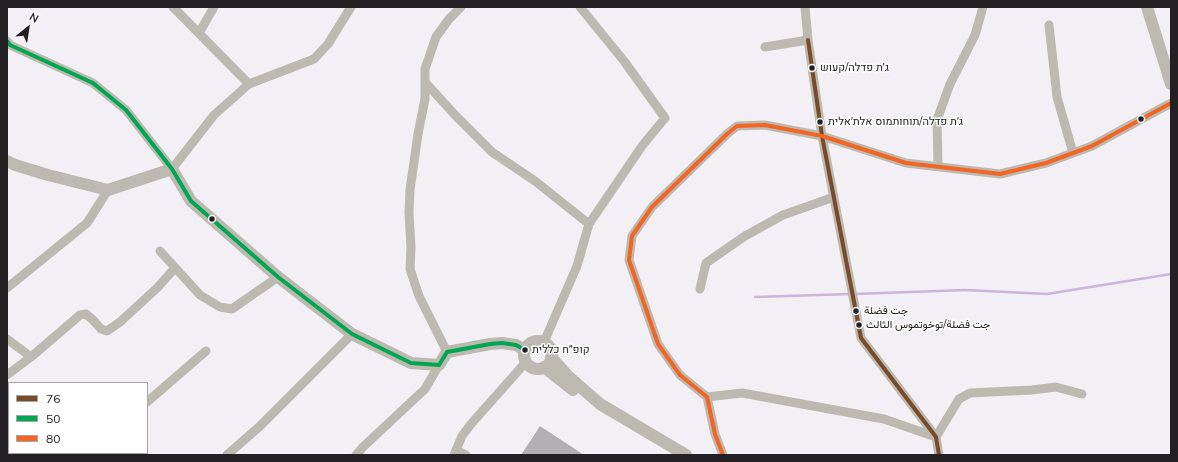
<!DOCTYPE html>
<html>
<head>
<meta charset="utf-8">
<style>
  body { margin:0 }
  #map { position:relative; width:1178px; height:462px; overflow:hidden; background:#f3f0f5; font-family:Mulish,sans-serif }
  canvas { display:block }
  .frame { position:absolute; inset:0; border:8px solid #222022; pointer-events:none }
  .legend { position:absolute; left:8px; top:382px; width:140px; height:72px; box-sizing:border-box; background:#fefefe; border:1px solid #a6a5a6; margin:0; padding:5px 7px; list-style:none; font-size:12px; color:#222022 }
  .legend li { display:flex; align-items:center; gap:8px; height:20px }
  .legend b { width:20px; border:1px solid #a6a5a6 }
  .north { position:absolute; left:8px; top:8px; width:40px; height:40px; -webkit-text-stroke:3px #fefefe; paint-order:stroke; rotate:30deg; font-size:11px; font-weight:700; line-height:16px; text-align:center; color:#222022 }
  .north::after { content:''; display:block; margin:auto; width:14px; height:18px; background:#222022; clip-path:polygon(50% 0,100% 100%,50% 72%,0 100%) }
</style>
</head>
<body>
<div id="map">
<canvas width="1178" height="462"></canvas>
<div class="frame"></div>
<ul class="legend">
<li><b style="height:5px;background:#7a4b2a"></b>76</li>
<li><b style="height:5px;background:#00a651"></b>50</li>
<li><b style="height:5px;background:#f26522"></b>80</li>
</ul>
<div class="north">N</div>
</div>
<script>
const c = document.querySelector('canvas').getContext('2d');
c.lineJoin = 'round';
function poly(rows) {
  const path = new Path2D();
  for (const r of rows) {
    if (r.length === 3) {
      path.moveTo(r[0] + r[2], r[1]);
      path.arc(r[0], r[1], r[2], 0, 2 * Math.PI);
      continue;
    }
    path.moveTo(r[0], r[1]);
    for (let i = 2; i < r.length; i += 2) path.lineTo(r[i], r[i + 1]);
  }
  return path;
}
function strokePath(path, color, width, dash) {
  c.strokeStyle = color;
  c.lineWidth = width;
  c.lineCap = dash ? 'butt' : 'round';
  c.setLineDash(dash || []);
  c.stroke(path);
}
function paint(path, color) {
  c.fillStyle = color;
  c.fill(path, 'evenodd');
}
function write(font, color, halo, rows, align = 'center') {
  c.font = font + ' Mulish,Vazirmatn,Heebo,sans-serif';
  c.lineWidth = 3;
  c.setLineDash([]);
  c.textBaseline = 'middle';
  c.strokeStyle = halo;
  c.fillStyle = color;
  for (const [text, x, y, turn = 0] of rows) {
    c.save();
    c.translate(x, y);
    c.rotate((+turn || 0) * Math.PI / 180);
    c.textAlign = isNaN(turn) ? turn : align;
    if (halo) c.strokeText(text, 0, 0);
    c.fillText(text, 0, 0);
    c.restore();
  }
}
strokePath(poly([
  [855,294,965,290,1047,294,1171,274],
  [755,297,850,294]
]), '#ceb3dc', 2.5);
paint(poly([
  [540,426,584,455,521,455]
]), '#b1afb2');
strokePath(poly([
  [173,7,249,84],
  [1049,25,1057,97,1073,153],
  [199,33,214,7],
  [808,40,822,136,861,338,936,437,939,455],
  [7,41,10,45,93,83,126,110,172,169,214,115,249,84,314,59,328,44,351,7],
  [765,47,808,40,805,7],
  [425,82,455,115,492,152,535,181,589,224],
  [938,166,937,120,950,84,975,35,983,7],
  [160,251,200,295,220,307,232,309,278,277],
  [7,288,87,223,108,190],
  [700,289,706,263,745,236,783,215,834,197],
  [7,339,31,357,7,375],
  [544,342,577,266,589,224,642,146,665,118,624,61,580,7],
  [447,352,419,296,410,269,411,247,409,213,410,190,418,134,425,99,425,69,436,37,449,19,461,7],
  [31,357,80,315,86,314,93,320,101,329,107,331,120,322,157,288,175,268],
  [707,397,742,393,884,419,936,437,959,399,970,393,1032,390,1056,387,1082,394],
  [147,402,206,351],
  [456,450,466,455],
  [86,455,88,453],
  [227,455,259,427,352,334],
  [356,455,363,447,425,389,439,365],
  [454,455,462,436,471,424,526,362],
  [723,455,715,434,707,397,680,375,658,344,629,260,632,236,652,207,727,134,737,126,765,125,822,136,906,163,1000,174,1046,163,1092,146,1171,103]
]), '#bcb9b1', 9);
strokePath(poly([
  [1147,7,1171,84],
  [7,161,15,165,48,175,108,190,172,169,191,201,278,277,352,334,411,363,439,365,447,352,490,344,502,343,516,345,525,350],
  [538,355,14],
  [551,357,568,376,600,404,686,455],
  [544,367,573,390]
]), '#bcb9b1', 12);
strokePath(poly([
  [808,40,822,136,861,338,936,437,939,455]
]), '#7a4b2a', 4);
strokePath(poly([
  [7,41,10,45,93,83,126,110,172,169,191,201,278,277,352,334,411,363,439,365,447,352,490,344,502,343,516,345,525,350]
]), '#00a651', 4);
strokePath(poly([
  [723,455,715,434,707,397,680,375,658,344,629,260,632,236,652,207,727,134,737,126,765,125,822,136,906,163,1000,174,1046,163,1092,146,1171,103]
]), '#f26522', 4);
for (const [x, y, r, color] of [
  [812,68,3.5,"#222022"],
  [1141,119,3.5,"#222022"],
  [820,122,3.5,"#222022"],
  [212,219,3.5,"#222022"],
  [856,311,3.5,"#222022"],
  [859,325,3.5,"#222022"],
  [525,350,3.5,"#222022"]
]) {
  const dot = new Path2D();
  dot.arc(x, y, r, 0, 2 * Math.PI);
  c.fillStyle = color;
  c.fill(dot);
  strokePath(dot, '#fefefe', 1.5);
}
write('11px', '#222022', '#fefefe', [
  ["ג׳ת פדלה/קעוש",820,68],
  ["ג׳ת פדלה/תוחותמוס אלת׳אלית",828,122],
  ["جت فضلة",864,311],
  ["جت فضلة/توخوتموس الثالث",866,325],
  ["קופ״ח כללית",532,350]
], 'left');
</script>
</body>
</html>
